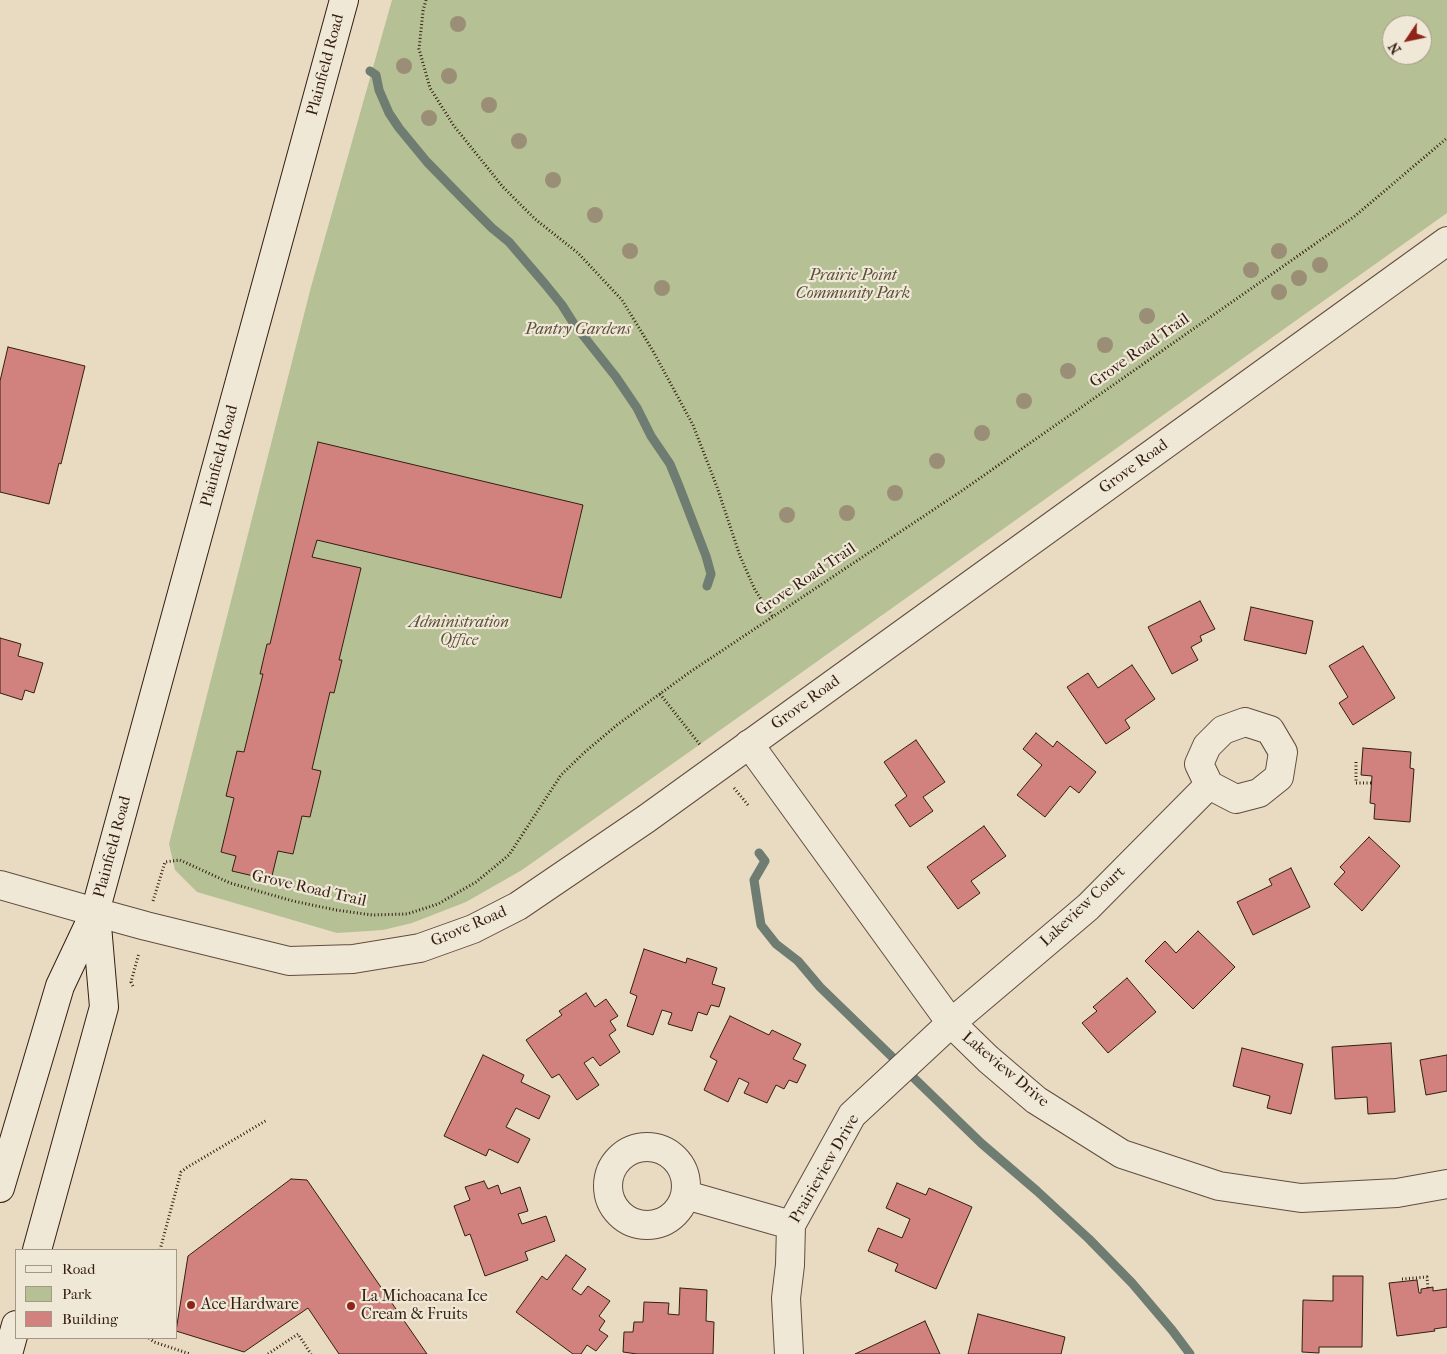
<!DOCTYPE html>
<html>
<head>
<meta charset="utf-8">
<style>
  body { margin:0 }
  #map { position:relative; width:1447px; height:1354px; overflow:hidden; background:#e8dbc2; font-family:"IM FELL French Canon",serif }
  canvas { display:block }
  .legend { position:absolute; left:15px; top:1249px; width:162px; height:90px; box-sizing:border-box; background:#f0e8d7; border:1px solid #a59788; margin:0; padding:6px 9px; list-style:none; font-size:15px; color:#341e12 }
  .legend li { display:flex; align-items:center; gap:10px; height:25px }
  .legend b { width:25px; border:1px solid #a59788 }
  .north { position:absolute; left:1382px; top:15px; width:50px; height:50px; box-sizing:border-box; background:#f0e8d7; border:1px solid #a59788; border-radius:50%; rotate:236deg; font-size:14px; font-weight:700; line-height:20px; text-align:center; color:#341e12 }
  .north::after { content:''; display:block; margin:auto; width:18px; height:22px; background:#8f2418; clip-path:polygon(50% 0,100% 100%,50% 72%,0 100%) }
</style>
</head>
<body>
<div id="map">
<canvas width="1447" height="1354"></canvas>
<ul class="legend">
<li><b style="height:6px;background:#f0e8d7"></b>Road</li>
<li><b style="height:14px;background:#b5c094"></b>Park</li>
<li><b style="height:14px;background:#d1827f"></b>Building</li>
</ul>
<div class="north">N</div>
</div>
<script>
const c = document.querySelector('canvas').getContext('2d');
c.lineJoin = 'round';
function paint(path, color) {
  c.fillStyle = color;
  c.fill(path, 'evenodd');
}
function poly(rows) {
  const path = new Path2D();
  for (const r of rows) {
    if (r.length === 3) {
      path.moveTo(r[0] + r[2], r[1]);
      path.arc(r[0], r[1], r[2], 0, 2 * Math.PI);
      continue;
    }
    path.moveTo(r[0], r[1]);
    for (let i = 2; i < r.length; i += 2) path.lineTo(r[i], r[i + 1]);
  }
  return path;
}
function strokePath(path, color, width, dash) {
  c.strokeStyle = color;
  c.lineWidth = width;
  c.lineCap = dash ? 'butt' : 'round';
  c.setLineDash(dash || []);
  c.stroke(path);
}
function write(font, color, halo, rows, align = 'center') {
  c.font = font + ' "IM FELL French Canon",serif';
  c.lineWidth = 4.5;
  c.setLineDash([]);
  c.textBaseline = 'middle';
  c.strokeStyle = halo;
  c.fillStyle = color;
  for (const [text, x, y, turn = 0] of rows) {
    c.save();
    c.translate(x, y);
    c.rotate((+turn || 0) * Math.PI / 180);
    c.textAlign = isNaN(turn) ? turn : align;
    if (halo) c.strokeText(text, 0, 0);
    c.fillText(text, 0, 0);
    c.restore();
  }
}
paint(poly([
  [392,0,1447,0,1447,213,784,685,522,870,466,902,412,923,383,930,337,933,197,892,175,870,169,844,311,287],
  [1392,25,1422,25,1422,55,1392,55]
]), '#b5c094');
strokePath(poly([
  [370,71,376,75,379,90,389,113,399,128,427,162,467,203,492,228,509,242,545,284,562,305,574,324,616,377,637,408,651,436,670,464,679,486,706,556,711,574,707,586],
  [759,853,765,861,754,880,757,900,761,925,776,944,798,961,820,987,981,1143,1037,1191,1089,1239,1132,1283,1172,1330,1190,1354]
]), '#6f7c71', 9);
const building = poly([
  [8,347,85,366,61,464,59,463,49,504,0,492,0,381,8,347],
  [318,442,583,505,561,598,317,540,312,557,361,568,339,660,342,660,334,693,330,692,312,769,321,771,310,817,302,816,293,854,278,851,271,880,232,871,236,856,221,852,234,798,226,796,237,751,244,752,263,674,260,674,267,644,270,644,318,442],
  [1200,601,1215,629,1200,636,1202,641,1191,647,1198,660,1172,674,1148,627,1200,601],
  [1251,607,1313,621,1306,654,1244,640,1251,607],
  [0,638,21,644,18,656,43,663,34,693,25,690,22,700,0,693,0,638],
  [1363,646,1395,698,1353,725,1339,703,1348,697,1329,666,1363,646],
  [1132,665,1155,699,1125,720,1130,728,1106,744,1067,687,1088,673,1098,688,1132,665],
  [1036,733,1053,747,1057,741,1096,772,1079,793,1070,786,1045,817,1017,795,1042,765,1023,749,1036,733],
  [916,740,945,782,923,797,933,811,910,827,895,805,907,796,884,762,916,740],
  [1363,748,1411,752,1410,768,1414,769,1410,822,1374,819,1375,804,1370,803,1372,776,1361,775,1363,748],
  [984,826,1006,856,971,881,980,893,958,909,927,867,984,826],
  [1369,837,1400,866,1362,911,1334,884,1345,872,1340,867,1369,837],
  [1291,868,1310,907,1253,935,1237,902,1272,885,1269,879,1291,868],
  [1198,931,1235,967,1193,1009,1145,961,1165,941,1176,953,1198,931],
  [644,949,686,963,687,958,717,968,712,984,725,988,719,1007,711,1005,707,1015,698,1012,692,1031,668,1024,672,1013,662,1010,653,1035,627,1026,637,996,630,993,644,949],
  [1127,978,1156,1012,1108,1053,1082,1023,1097,1011,1093,1007,1127,978],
  [586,993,595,1007,606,999,618,1016,610,1021,616,1030,609,1035,620,1052,600,1066,593,1057,584,1063,599,1085,577,1100,559,1074,552,1078,526,1040,562,1015,559,1011,586,993],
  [730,1016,769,1035,772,1030,801,1044,793,1059,806,1065,797,1083,789,1080,784,1089,776,1085,767,1103,744,1093,749,1083,739,1078,728,1102,704,1090,717,1061,710,1057,730,1016],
  [1391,1043,1395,1112,1368,1114,1367,1097,1335,1099,1332,1047,1391,1043],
  [1242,1048,1303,1064,1291,1114,1267,1108,1270,1096,1233,1086,1242,1048],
  [483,1055,524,1075,521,1082,550,1096,539,1119,516,1108,506,1127,530,1139,518,1163,489,1149,486,1156,444,1136,483,1055],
  [1447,1055,1447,1091,1426,1095,1420,1060,1447,1055],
  [291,1179,307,1180,427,1354,339,1354,308,1308,244,1352,176,1331,188,1256,291,1179],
  [484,1181,488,1189,498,1185,501,1194,520,1187,528,1211,518,1214,522,1224,546,1216,555,1241,525,1252,528,1260,485,1276,470,1234,465,1236,454,1206,470,1200,465,1187,484,1181],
  [897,1183,926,1195,929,1188,972,1207,936,1289,895,1271,898,1264,868,1251,878,1228,902,1238,910,1219,886,1208,897,1183],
  [566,1255,586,1269,572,1289,581,1295,588,1286,610,1301,599,1316,605,1321,599,1330,608,1336,596,1351,587,1345,581,1354,573,1354,516,1312,542,1276,547,1280,566,1255],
  [1333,1276,1363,1276,1362,1347,1319,1347,1319,1353,1302,1352,1303,1300,1333,1301,1333,1276],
  [1417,1280,1419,1293,1421,1293,1421,1289,1428,1288,1433,1287,1433,1291,1447,1289,1447,1327,1434,1329,1435,1331,1397,1336,1389,1283,1417,1280],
  [680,1288,707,1290,706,1321,714,1322,713,1354,637,1354,623,1352,624,1332,633,1332,634,1322,643,1322,644,1302,669,1303,668,1314,679,1315,680,1288],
  [978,1314,1065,1337,1061,1354,968,1354,978,1314],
  [925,1321,940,1354,855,1354,925,1321]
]);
paint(building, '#d1827f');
strokePath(building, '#341e12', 1);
const minor = poly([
  [1245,722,1270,730,1283,752,1279,777,1259,793,1236,799,1209,785,1199,764,1207,746,1223,730,1245,722],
  [749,744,951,1023,988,1059,1036,1100,1122,1154,1219,1186,1301,1198,1397,1193,1447,1184],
  [0,885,95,912],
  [647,1186,39],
  [686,1195,791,1225],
  [789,1354,786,1298,790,1265,791,1225,852,1115,951,1023,1088,907,1209,785]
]);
const tertiary = poly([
  [95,912,146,926,289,961,353,959,420,948,473,929,518,906,646,819,1447,241]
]);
const secondary = poly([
  [0,1188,60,986,95,912,344,0],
  [37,1250,104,1007,96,914],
  [8,1354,16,1325]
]);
strokePath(minor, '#614d3e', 30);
strokePath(tertiary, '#614d3e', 30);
strokePath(secondary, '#341e12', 30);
strokePath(poly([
  [426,0,423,11,419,49,430,88,454,126,503,187,535,219,578,253,622,300,653,351,693,425,717,487,740,556,755,590,773,617],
  [660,694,701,746],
  [1356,762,1356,783,1371,783],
  [734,788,748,805],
  [153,901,165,862,180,860,230,883,293,901,336,910,372,915,407,914,438,904,476,882,509,855,561,775,586,751,617,725,690,672,960,492,1355,216,1447,138],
  [133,986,131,982,139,953],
  [160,1250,181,1172,186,1168,267,1120],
  [1402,1279,1427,1277,1428,1288],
  [149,1338,154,1342,190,1354],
  [268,1354,298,1334,311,1354]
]), '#341e12', 3, [1, 2.5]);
strokePath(minor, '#f0e8d7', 28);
strokePath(tertiary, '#f0e8d7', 28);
strokePath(secondary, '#f0e8d7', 28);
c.fillStyle = '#9a8e77';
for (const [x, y] of [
  [458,24],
  [404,66],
  [449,76],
  [489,105],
  [429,118],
  [519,141],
  [553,180],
  [595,215],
  [630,251],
  [1279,251],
  [1320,265],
  [1251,270],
  [1299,278],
  [662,288],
  [1279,292],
  [1147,316],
  [1105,345],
  [1068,371],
  [1024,401],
  [982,433],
  [937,461],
  [895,493],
  [847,513],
  [787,515]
]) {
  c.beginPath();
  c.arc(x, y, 8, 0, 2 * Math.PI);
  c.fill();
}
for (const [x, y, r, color] of [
  [191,1305,5,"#8f2418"],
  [351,1306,5,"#8f2418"]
]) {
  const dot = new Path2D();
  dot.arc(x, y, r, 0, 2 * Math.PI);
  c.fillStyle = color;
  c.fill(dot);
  strokePath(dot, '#f0e8d7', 2);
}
write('16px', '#341e12', '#f0e8d7', [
  ["Plainfield Road",326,65,-75],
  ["Grove Road Trail",1140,351,-35],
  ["Plainfield Road",220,456,-75],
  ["Grove Road",1134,467,-36],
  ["Grove Road Trail",806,580,-34],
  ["Grove Road",806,703,-36],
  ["Plainfield Road",113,847,-75],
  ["Grove Road Trail",309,889,13],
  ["Lakeview Court",1083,907,-43],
  ["Grove Road",469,927,-23],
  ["Lakeview Drive",1005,1070,40],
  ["Prairieview Drive",825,1169,-60]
]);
write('italic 16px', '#5b4f39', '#f0e8d7', [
  ["Prairie Point",853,276],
  ["Community Park",853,294],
  ["Pantry Gardens",578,330],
  ["Administration",459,623],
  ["Office",459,641]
]);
write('16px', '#341e12', '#f0e8d7', [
  ["La Michoacana Ice",361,1297],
  ["Cream & Fruits",361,1315],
  ["Ace Hardware",201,1305]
], 'left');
</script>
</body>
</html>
